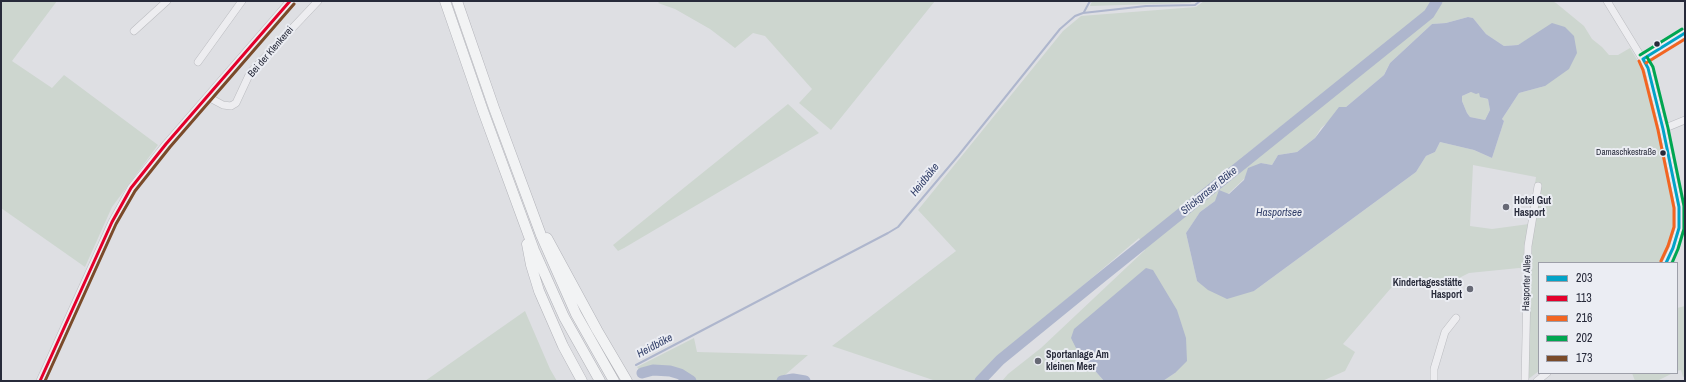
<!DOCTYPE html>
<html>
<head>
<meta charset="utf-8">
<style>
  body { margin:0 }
  #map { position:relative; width:1686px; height:382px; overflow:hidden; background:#dedfe3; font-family:"Archivo Narrow",sans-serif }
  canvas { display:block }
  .frame { position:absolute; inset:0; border:2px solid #272a3a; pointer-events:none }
  .legend { position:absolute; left:1538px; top:262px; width:140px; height:112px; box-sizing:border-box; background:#ebedf3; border:1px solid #9d9fa9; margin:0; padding:5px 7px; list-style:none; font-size:12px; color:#272a3a }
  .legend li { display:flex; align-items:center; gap:8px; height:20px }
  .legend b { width:20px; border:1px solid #9d9fa9 }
</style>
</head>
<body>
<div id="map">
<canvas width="1686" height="382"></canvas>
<div class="frame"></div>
<ul class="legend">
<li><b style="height:5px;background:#02a3c7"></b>203</li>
<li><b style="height:5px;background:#e4002b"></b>113</li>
<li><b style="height:5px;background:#f26522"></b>216</li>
<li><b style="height:5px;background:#00a651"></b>202</li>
<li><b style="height:5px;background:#7a4b2a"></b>173</li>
</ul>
</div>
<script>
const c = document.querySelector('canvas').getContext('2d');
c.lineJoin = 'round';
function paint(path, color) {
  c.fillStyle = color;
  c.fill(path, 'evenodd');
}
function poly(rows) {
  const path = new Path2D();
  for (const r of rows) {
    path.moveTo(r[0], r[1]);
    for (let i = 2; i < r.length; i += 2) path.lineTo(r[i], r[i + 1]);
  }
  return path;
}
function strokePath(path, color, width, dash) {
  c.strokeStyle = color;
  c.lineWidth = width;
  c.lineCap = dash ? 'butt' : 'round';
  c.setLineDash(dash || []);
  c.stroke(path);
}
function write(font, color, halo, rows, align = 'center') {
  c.font = font + ' "Archivo Narrow",sans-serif';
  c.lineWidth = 4;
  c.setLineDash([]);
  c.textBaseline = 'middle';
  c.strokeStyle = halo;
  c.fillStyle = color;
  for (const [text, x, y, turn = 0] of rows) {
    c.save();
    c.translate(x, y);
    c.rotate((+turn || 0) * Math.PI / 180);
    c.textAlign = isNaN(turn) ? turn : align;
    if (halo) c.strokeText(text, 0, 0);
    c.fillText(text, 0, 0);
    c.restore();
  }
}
paint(poly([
  [1,1,57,1,12,61,52,88,64,75,158,145,112,207,85,267,1,208],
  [660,1,935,1,831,130,799,103,812,89,765,36,753,33,735,48,710,29,675,9,658,3],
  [1092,1,1193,1,1190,3,1090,6],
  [1204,1,1434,1,1428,11,1240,159,1351,83,1432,16,1441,1,1552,1,1556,3,1584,26,1592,39,1602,47,1609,55,1618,55,1630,48,1641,66,1673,191,1678,230,1662,263,1539,263,1539,371,1527,380,1529,270,1519,268,1469,273,1445,285,1411,277,1391,288,1343,344,1355,352,1345,371,1322,381,1163,381,1175,373,1077,350,1104,381,1002,381,1008,374,1041,348,1145,250,1139,238,994,361,977,381,936,381,832,346,956,251,918,210,1063,31,1081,16,1196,7],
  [1468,17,1473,18,1486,34,1504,46,1518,45,1530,38,1545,86,1519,93,1502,119,1504,121,1492,158,1474,150,1440,142,1435,152,1426,156,1416,172,1254,291,1197,281,1186,233,1200,212,1215,201,1228,194,1261,163,1272,165,1278,155,1297,152,1315,138,1321,128,1384,75,1390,63,1432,24,1446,23],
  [1473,165,1536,177,1529,224,1492,229,1470,226],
  [1471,92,1479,93,1483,98,1488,99,1490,110,1485,120,1470,117,1467,113,1462,101,1462,96],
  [788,104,819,133,624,248,618,251,613,245],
  [1685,306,1685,376,1683,377,1681,370,1677,371,1677,308],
  [525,311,550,369,557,381,425,381],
  [694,338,697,352,808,355,778,381,698,381,678,369,669,367,657,367,640,371,637,367],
  [1632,373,1673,373,1657,381,1635,381]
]), '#cdd6cf');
paint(poly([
  [1468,17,1473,18,1486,34,1504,46,1518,45,1552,23,1565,27,1574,36,1577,53,1569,69,1545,86,1519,93,1502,119,1504,121,1492,158,1474,150,1440,142,1435,152,1426,156,1416,172,1254,291,1227,299,1208,290,1197,281,1186,233,1200,212,1215,201,1219,190,1229,194,1244,180,1248,168,1261,163,1272,165,1278,155,1297,152,1315,138,1339,107,1346,107,1384,75,1390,63,1432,24,1446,23],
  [1471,92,1476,94,1479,93,1480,97,1488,99,1490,110,1485,120,1470,117,1467,113,1462,101,1462,96],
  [1146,268,1153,270,1177,310,1186,338,1187,361,1175,373,1163,381,1104,381,1077,350,1071,338,1074,329]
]), '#aeb6cd');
strokePath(poly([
  [1084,12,1090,1],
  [636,365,888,233,898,227,958,156,1060,29,1075,16,1083,13,1146,6,1195,5,1200,1]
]), '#aeb6cd', 2);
strokePath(poly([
  [642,373,653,370,670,371,680,374,691,381],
  [782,381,793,379,805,381],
  [980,381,1000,360,1097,281,1429,14,1437,1]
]), '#aeb6cd', 11);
const minor = poly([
  [1607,1,1648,68,1663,129,1679,207,1679,228,1673,248,1666,263],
  [134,31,167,1],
  [1643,59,1685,33],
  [198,62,242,1],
  [208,97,223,105,231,106,236,103,250,73,318,1],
  [1663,129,1685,120],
  [40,381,112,222,131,188,166,144,290,1],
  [1434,381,1434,369,1445,332,1456,318],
  [1525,381,1528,246,1538,186],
  [1537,381,1547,373]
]);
const highway = poly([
  [445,1,483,111,534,250,564,317,600,381],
  [457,1,494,108,541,235,576,314,614,381],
  [547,238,597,330,627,381],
  [527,244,531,265,539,291,563,346,582,381]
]);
strokePath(minor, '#bbbcc0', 8);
strokePath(highway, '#b1b2b8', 11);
strokePath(minor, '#ededf0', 7);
strokePath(highway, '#f2f3f4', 10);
strokePath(poly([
  [1643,59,1648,68,1663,129,1679,207,1679,228,1673,248,1666,263],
  [1643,59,1685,33]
]), '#02a3c7', 3);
strokePath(poly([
  [40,381,112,222,131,188,166,144,290,1]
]), '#e4002b', 3);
strokePath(poly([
  [1639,61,1643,70,1658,130,1674,208,1674,227,1668,246,1661,261],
  [1646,63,1685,39]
]), '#f26522', 3);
strokePath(poly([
  [1640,55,1682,29],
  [1647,57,1653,67,1668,128,1684,206,1684,229,1678,249,1672,263]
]), '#00a651', 3);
strokePath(poly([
  [45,381,116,224,135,191,170,147,294,4]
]), '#7a4b2a', 3);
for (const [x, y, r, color] of [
  [1657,44,3.5,"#272a3a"],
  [1663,153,3.5,"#272a3a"],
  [1506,207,4,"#676975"],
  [1470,289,4,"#676975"],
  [1038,361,4,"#676975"]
]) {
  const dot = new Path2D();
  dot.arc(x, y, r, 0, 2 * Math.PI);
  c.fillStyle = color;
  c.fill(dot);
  strokePath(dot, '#ebedf3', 1.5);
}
write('9px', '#272a3a', '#ebedf3', [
  ["Damaschkestraße",1656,153]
], 'right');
write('10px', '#272a3a', '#ebedf3', [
  ["Bei der Klenkerei",271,52,-49],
  ["Hasporter Allee",1527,283,-88]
]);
write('bold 10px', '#272a3a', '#ebedf3', [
  ["Hotel Gut",1514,201],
  ["Hasport",1514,213],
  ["Kindertagesstätte",1462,283,"right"],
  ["Hasport",1462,295,"right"],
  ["Sportanlage Am",1046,355],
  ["kleinen Meer",1046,367]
], 'left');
write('italic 11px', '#34416b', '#ebedf3', [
  ["Heidbäke",925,180,-51],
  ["Stickgraser Bäke",1209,191,-39],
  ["Hasportsee",1279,213],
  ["Heidbäke",655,346,-28]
]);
</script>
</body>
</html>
